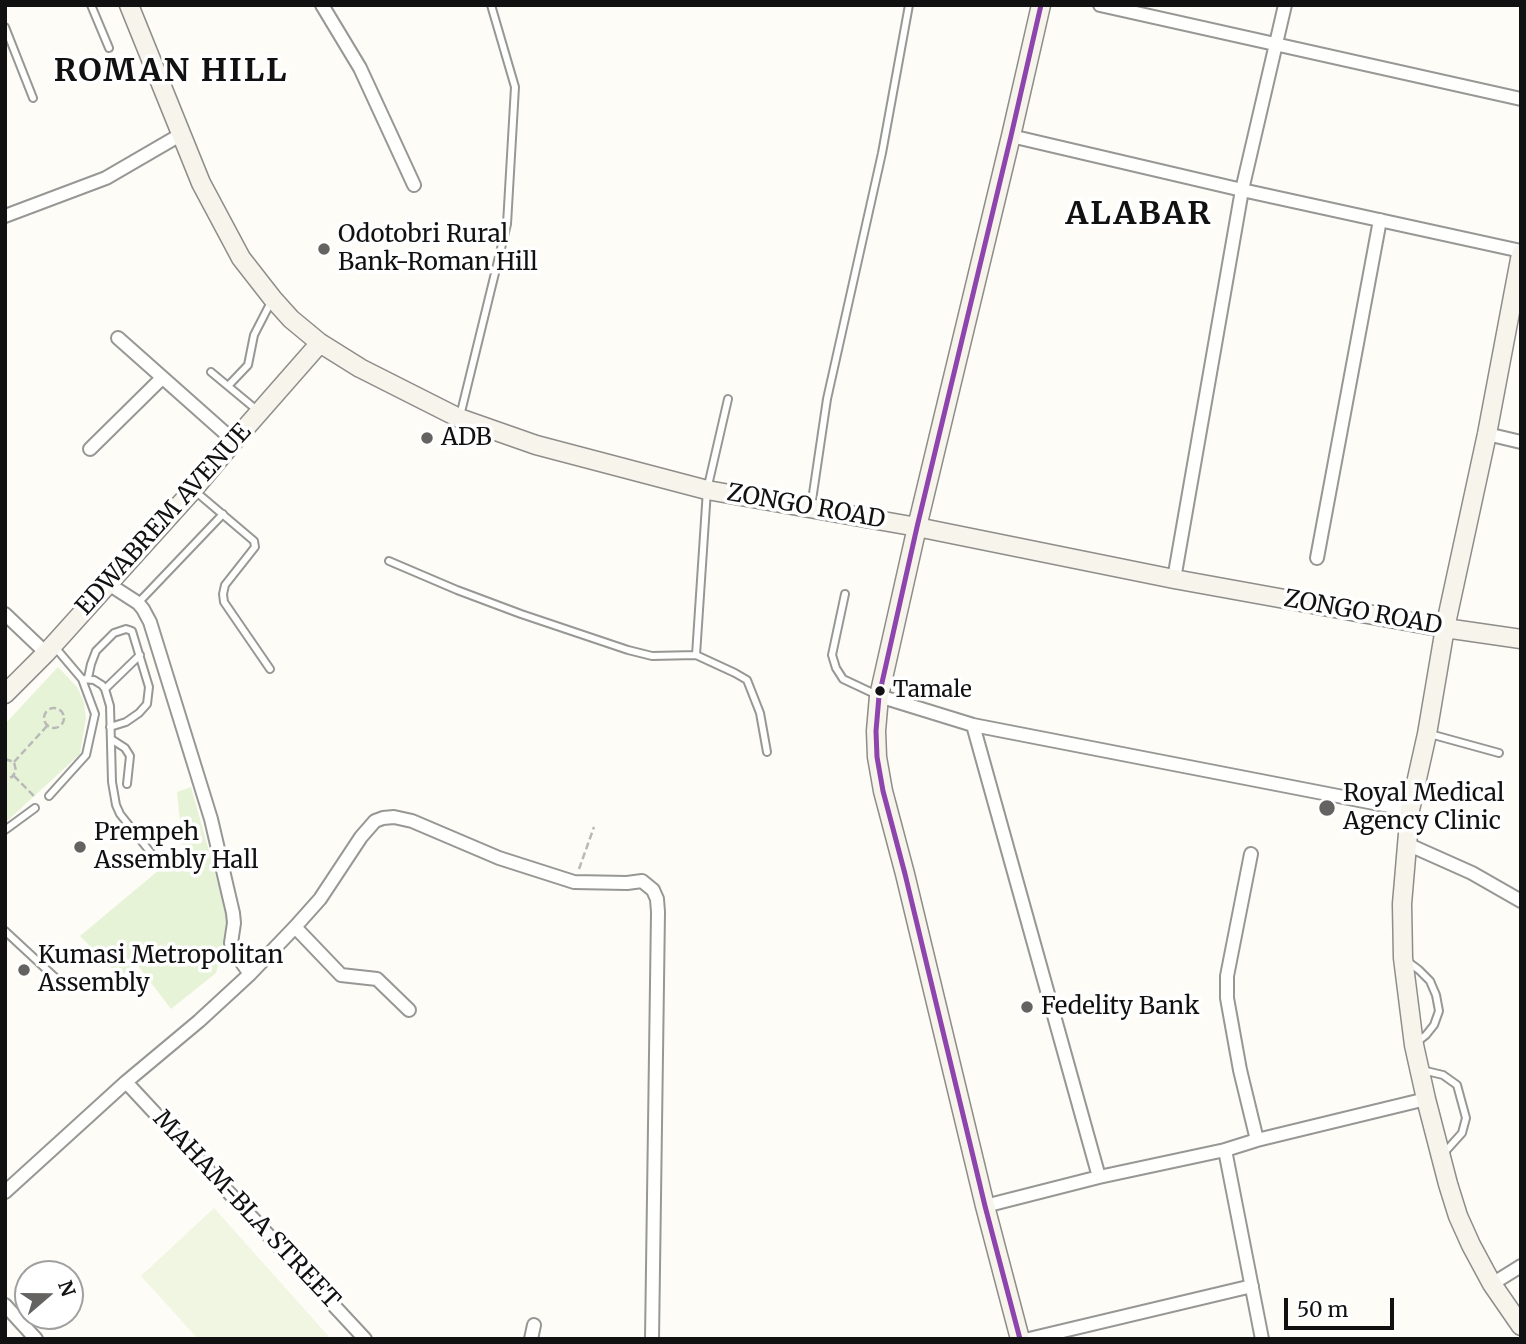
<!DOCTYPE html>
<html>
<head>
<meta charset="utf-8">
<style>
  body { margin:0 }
  #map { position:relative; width:1526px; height:1344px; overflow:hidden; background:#fdfcf7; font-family:Merriweather,serif }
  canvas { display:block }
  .frame { position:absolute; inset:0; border:7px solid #111; pointer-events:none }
  .north { position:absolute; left:14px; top:1260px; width:70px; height:70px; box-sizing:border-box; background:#fff; border:2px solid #a0a0a0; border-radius:50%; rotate:70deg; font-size:19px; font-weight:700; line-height:28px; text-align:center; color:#111 }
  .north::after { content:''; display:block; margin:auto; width:24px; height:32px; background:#646362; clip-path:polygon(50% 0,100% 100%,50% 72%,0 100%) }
  .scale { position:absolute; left:1284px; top:1298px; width:110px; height:32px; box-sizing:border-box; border:4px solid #111; border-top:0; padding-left:9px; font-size:21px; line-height:24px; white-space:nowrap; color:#111; -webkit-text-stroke:5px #fff; paint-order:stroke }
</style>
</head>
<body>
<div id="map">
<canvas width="1526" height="1344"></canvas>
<div class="frame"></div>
<div class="north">N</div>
<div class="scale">50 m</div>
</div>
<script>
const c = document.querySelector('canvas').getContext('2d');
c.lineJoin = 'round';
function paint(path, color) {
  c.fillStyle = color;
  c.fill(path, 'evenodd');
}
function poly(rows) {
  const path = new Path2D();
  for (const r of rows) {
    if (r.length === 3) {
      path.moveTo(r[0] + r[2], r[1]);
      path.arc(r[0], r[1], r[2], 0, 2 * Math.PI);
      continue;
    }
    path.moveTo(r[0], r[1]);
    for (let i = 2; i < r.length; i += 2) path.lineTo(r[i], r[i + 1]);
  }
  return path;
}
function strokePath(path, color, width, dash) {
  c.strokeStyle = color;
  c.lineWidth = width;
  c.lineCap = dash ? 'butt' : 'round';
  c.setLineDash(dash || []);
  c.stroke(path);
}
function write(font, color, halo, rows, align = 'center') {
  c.font = font + ' Merriweather,serif';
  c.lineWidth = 7;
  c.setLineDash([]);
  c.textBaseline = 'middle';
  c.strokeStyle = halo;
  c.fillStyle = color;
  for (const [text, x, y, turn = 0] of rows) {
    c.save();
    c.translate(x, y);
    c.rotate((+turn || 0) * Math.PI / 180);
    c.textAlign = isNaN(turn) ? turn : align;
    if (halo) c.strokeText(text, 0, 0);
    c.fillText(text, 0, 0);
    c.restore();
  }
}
paint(poly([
  [58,667,77,687,84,702,86,718,80,754,5,823,5,724],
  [191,787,229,922,216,973,171,1009,136,963,120,977,80,936,183,850,177,792]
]), '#e7f3d7');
paint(poly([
  [214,1208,331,1339,198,1339,141,1276]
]), '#f0f6e1');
const lane = poly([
  [91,5,109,48],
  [5,27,33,98],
  [211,372,258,411],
  [228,386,248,365,254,335,272,300],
  [460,416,507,224,515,87,491,5],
  [195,491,254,541,255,547,225,585,223,594,224,602,270,669],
  [811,507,827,399,882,153,909,5],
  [389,561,457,590,521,614,628,650,652,656,696,655,735,673,747,680,760,713,767,752],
  [845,594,832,655,836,668,843,679,877,695],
  [138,603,223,514],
  [696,655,707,490,728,399],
  [88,678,91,664,96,651,114,633,126,629,132,631,149,687,147,704,139,713,126,722,110,727],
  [82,679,94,680,102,685,105,689,110,706,112,782,116,805,120,814,151,853],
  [105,689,140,655],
  [1430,734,1499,753],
  [111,739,125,748,130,756,127,784],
  [49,796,86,755,95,714,82,679,54,646],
  [5,830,35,808],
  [5,931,60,982],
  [1407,961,1419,970,1430,981,1436,995,1439,1011,1434,1025,1426,1035,1417,1042],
  [1422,1070,1443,1075,1457,1085,1466,1118,1462,1133,1444,1153]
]);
const street = poly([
  [322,5,360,68,414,185],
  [1100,5,1521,99],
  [1011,136,1242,190,1521,251],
  [5,216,106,178,180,135],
  [118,338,234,441],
  [1487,434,1521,442],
  [90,449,162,378],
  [1317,558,1380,220],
  [1174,579,1242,190,1285,5],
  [107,583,138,603,143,609,150,622,211,819,233,913,234,923,231,943,233,950,250,974],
  [5,614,46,653],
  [879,696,973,725,1410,810],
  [973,725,1099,1177],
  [1407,844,1472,873,1521,901],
  [1251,854,1227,976,1227,998,1240,1070,1257,1140],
  [295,927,341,975,377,979,409,1010],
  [126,1082,365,1339],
  [1225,1150,1262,1339],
  [5,1192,126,1082,199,1021,250,974,295,927,320,899,361,837,375,821,383,818,394,817,412,821,499,858,574,882,627,883,642,881,653,890,657,899,658,912,652,1339],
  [985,1206,1099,1177,1225,1150,1257,1140,1426,1099],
  [1492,1284,1521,1266],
  [5,1305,36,1339],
  [531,1339,534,1325],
  [1029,1339,1252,1286]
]);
const secondary = poly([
  [129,5,201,183,241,258,273,299,291,319,320,343,360,368,459,418,536,445,707,490,917,527,1174,579,1445,628,1521,639],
  [1521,254,1487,434,1445,628,1427,734,1410,810,1402,904,1403,958,1414,1045,1426,1099,1448,1184,1458,1216,1471,1245,1492,1284,1521,1326],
  [5,694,46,653,193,490,234,441,320,343],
  [1020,1339,985,1206,905,874,883,791,877,757,876,731,879,696,917,527,1011,136,1041,5]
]);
strokePath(lane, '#979795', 10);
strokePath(street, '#979795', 16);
strokePath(secondary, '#8e8d8b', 21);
strokePath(poly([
  [54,718,10],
  [5,759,14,762,16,771,12,777,5,778],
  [14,762,47,726],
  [14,776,35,797],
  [579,869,594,827]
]), '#b9b9b8', 2.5, [7, 3.5]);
strokePath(lane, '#fffffe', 6);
strokePath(street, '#fffffe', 12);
strokePath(secondary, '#f6f4eb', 18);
strokePath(poly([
  [1020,1339,985,1206,905,874,883,791,877,757,876,731,879,696,917,527,1011,136,1041,5]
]), '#8e44ad', 5);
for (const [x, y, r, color] of [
  [324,249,7,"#646362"],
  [427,438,7,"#646362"],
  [880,691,6,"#111"],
  [1327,808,9,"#646362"],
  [80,847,7,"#646362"],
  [24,970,7,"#646362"],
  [1027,1007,7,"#646362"]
]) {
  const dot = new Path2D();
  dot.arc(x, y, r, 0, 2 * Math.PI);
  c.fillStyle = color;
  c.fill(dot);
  strokePath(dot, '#fff', 2.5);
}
write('22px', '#111', '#fff', [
  ["Tamale",893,691]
], 'left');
write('24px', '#111', '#fff', [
  ["Odotobri Rural",338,235],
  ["Bank-Roman Hill",338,263],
  ["ADB",441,438],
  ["Royal Medical",1343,794],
  ["Agency Clinic",1343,822],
  ["Prempeh",94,833],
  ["Assembly Hall",94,861],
  ["Kumasi Metropolitan",38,956],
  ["Assembly",38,984],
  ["Fedelity Bank",1041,1007]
], 'left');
write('24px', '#111', '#fff', [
  ["ZONGO ROAD",806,507,10],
  ["EDWABREM AVENUE",164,520,-48],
  ["ZONGO ROAD",1363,613,10],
  ["MAHAM-BLA STREET",246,1210,47]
]);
c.letterSpacing = '2px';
write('bold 32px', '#111', '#fff', [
  ["ROMAN HILL",171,72],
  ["ALABAR",1139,215]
]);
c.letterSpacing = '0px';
</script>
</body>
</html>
